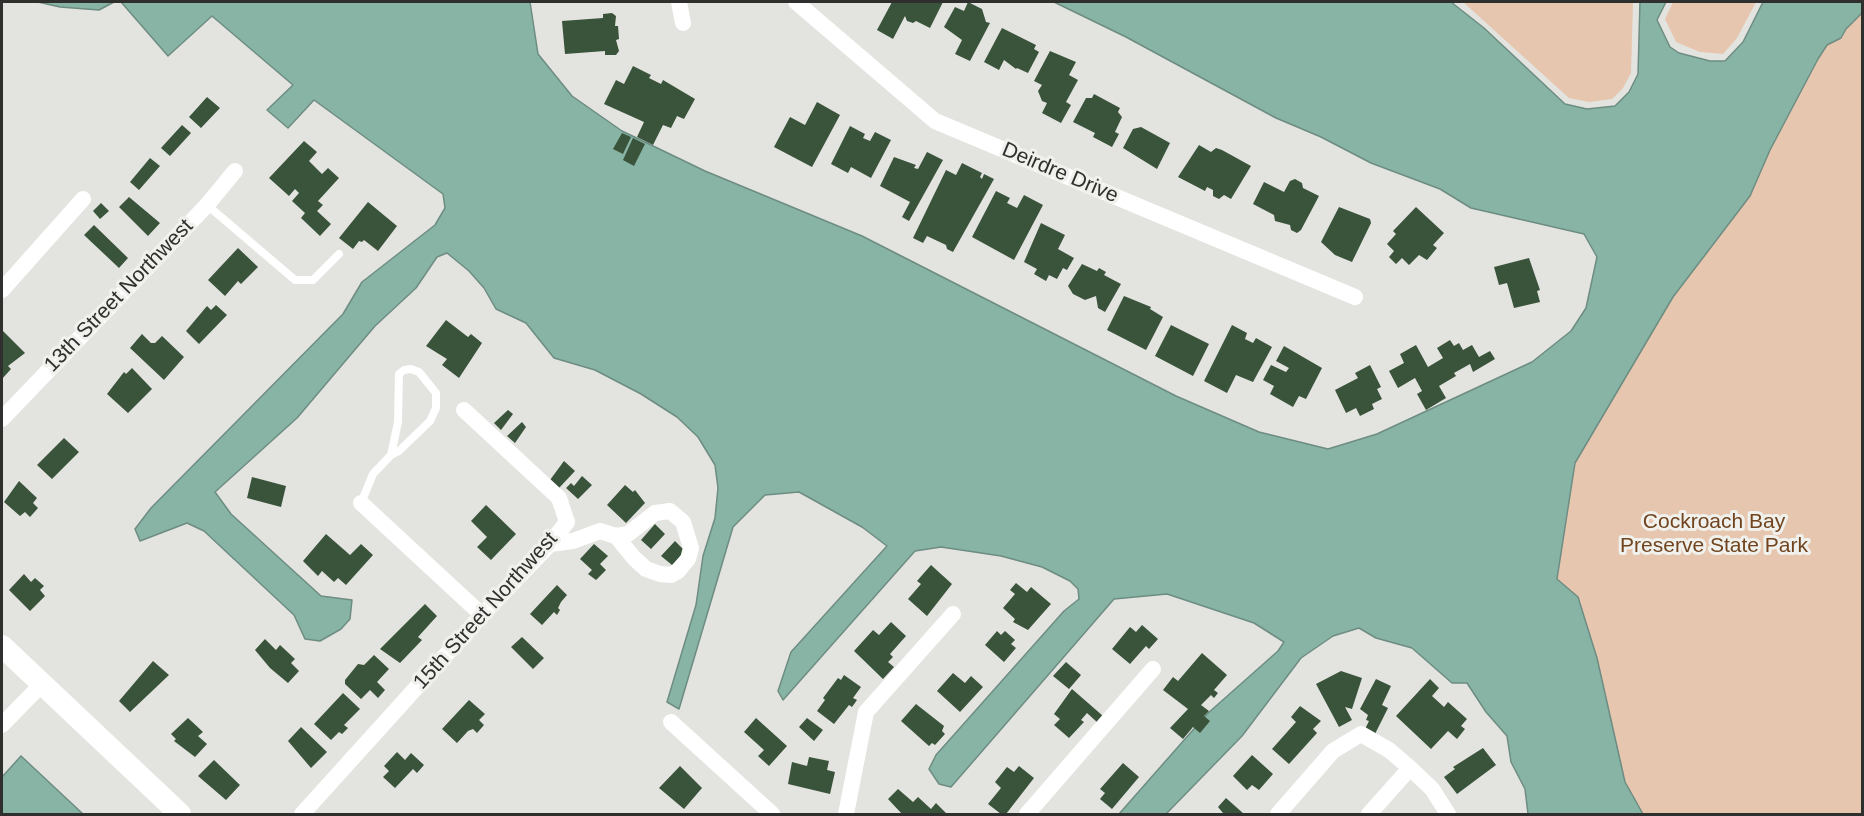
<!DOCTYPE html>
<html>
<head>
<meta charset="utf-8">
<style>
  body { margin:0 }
  #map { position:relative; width:1864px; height:816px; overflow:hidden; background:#e3e3df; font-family:Helvetica,sans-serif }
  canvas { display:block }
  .frame { position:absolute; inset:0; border:3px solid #2f2f2e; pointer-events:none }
</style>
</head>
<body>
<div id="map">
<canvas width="1864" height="816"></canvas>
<div class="frame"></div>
</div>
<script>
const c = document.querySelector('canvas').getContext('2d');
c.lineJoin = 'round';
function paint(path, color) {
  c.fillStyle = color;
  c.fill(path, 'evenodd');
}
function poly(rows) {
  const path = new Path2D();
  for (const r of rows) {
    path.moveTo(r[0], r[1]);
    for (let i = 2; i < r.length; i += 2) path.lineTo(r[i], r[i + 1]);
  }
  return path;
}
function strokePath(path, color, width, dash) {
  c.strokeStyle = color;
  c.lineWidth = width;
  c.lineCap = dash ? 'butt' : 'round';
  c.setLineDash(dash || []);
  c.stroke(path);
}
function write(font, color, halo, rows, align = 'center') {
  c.font = font + ' Helvetica,sans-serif';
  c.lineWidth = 6;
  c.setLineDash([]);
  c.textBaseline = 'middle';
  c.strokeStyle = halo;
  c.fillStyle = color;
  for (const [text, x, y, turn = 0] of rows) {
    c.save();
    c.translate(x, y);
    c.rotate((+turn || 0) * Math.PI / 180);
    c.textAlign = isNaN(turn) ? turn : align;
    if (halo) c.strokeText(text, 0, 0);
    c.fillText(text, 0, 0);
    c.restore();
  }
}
paint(poly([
  [1463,2,1633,2,1631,73,1623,88,1612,99,1589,102,1569,98],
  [1673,2,1756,2,1737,38,1723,54,1700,52,1676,42,1665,19],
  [1862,13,1862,814,1643,814,1625,782,1597,659,1578,597,1557,579,1575,463,1673,297,1750,196,1770,150,1818,60,1827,45,1841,38,1846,29]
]), '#e6c6af');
const water = poly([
  [38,2,114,2,99,10,60,7,38,2],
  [121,2,530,2,538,54,572,96,622,131,705,171,862,236,1176,396,1259,432,1328,449,1377,434,1532,362,1571,331,1586,308,1597,257,1584,234,1471,208,1440,189,1371,163,1321,137,1276,118,1126,37,1054,2,1451,2,1484,28,1565,104,1587,109,1615,106,1629,92,1638,74,1640,2,1666,2,1657,20,1670,47,1679,53,1710,61,1725,61,1743,42,1763,2,1862,2,1862,13,1846,29,1841,38,1827,45,1818,59,1770,150,1750,196,1673,297,1575,463,1557,579,1578,597,1597,658,1625,782,1643,814,1528,814,1525,789,1511,762,1507,736,1486,712,1467,683,1452,683,1412,648,1376,638,1359,628,1333,636,1301,658,1242,736,1166,814,1119,814,1207,714,1278,651,1284,642,1254,623,1167,594,1114,599,951,787,939,784,929,769,936,755,1064,611,1079,599,1078,589,1070,581,1042,567,1001,556,941,547,915,551,783,700,778,691,791,652,887,546,862,527,799,492,765,495,733,527,679,709,667,702,696,605,703,556,715,518,718,488,715,465,698,437,677,417,641,394,595,370,554,358,526,323,496,309,484,288,469,271,447,253,437,257,416,288,375,326,297,418,215,492,231,514,321,596,352,600,350,619,341,629,320,641,305,639,294,615,204,531,187,523,140,541,135,529,151,508,343,314,362,282,435,225,445,208,443,194,314,100,288,128,267,110,293,85,212,16,168,56,121,2],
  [21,756,83,814,2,814,2,777,21,756]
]);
paint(water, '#88b4a6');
strokePath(water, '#6d8c82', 1.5);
paint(poly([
  [892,2,943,2,930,28,916,21,913,23,907,21,905,16,893,39,877,30],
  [968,2,982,9,986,22,990,23,970,61,955,54,962,40,944,27,955,7,964,11],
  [612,13,616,16,615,26,618,26,619,39,616,40,619,51,616,55,605,55,605,51,565,54,562,21,603,18,603,14],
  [1002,28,1036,45,1034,49,1039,52,1028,73,1017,68,1016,69,1004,60,999,70,984,62],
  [1050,51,1076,62,1069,75,1078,80,1066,102,1071,105,1061,123,1042,113,1047,103,1042,101,1038,91,1042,85,1034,81],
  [633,66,651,75,649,78,661,84,663,80,695,99,684,119,677,116,671,128,663,125,653,145,637,137,644,122,604,104,616,80,624,84],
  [1094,94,1120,108,1118,112,1122,117,1115,132,1119,134,1112,147,1093,137,1095,133,1073,122,1086,98,1092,98],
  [207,97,220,108,201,128,189,117],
  [817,102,840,115,812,167,774,147,790,117,805,125],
  [182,125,191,133,170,156,161,148],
  [850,126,865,134,863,138,870,141,875,132,891,140,871,178,851,167,848,173,831,164],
  [1141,127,1170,143,1157,169,1123,148,1133,129],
  [622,133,631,137,623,154,613,149],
  [633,138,645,144,634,166,623,160],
  [304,141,317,152,309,161,322,174,328,168,339,178,318,201,323,205,317,211,331,224,320,236,301,218,305,213,292,201,299,193,295,189,289,196,269,178],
  [1199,145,1211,152,1216,148,1222,150,1251,166,1231,199,1224,195,1219,199,1213,196,1213,190,1207,187,1205,191,1178,177],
  [927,152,943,160,909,221,902,217,910,202,880,186,894,157,916,165,914,168,918,169],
  [150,158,160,166,139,190,130,182],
  [962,163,982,173,980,177,982,179,984,174,994,179,953,252,947,249,946,245,927,236,923,243,913,238,946,170,956,175],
  [1295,179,1302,183,1303,188,1319,196,1301,230,1297,233,1291,230,1290,225,1275,221,1274,215,1253,204,1264,182,1284,192,1290,181],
  [996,191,1010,198,1007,203,1017,208,1024,195,1043,205,1014,260,972,237],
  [129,197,160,223,148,236,119,207],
  [368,202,397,226,378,251,364,240,362,242,359,241,353,249,339,238],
  [101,203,109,211,100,219,93,211],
  [1339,207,1370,219,1371,223,1352,262,1335,255,1321,242],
  [1416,207,1444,233,1433,245,1437,248,1427,260,1419,255,1409,265,1402,258,1396,264,1389,257,1394,251,1387,244,1396,234,1393,231],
  [1041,223,1065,235,1058,249,1074,258,1067,270,1063,268,1057,279,1049,275,1046,281,1034,274,1037,269,1024,262],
  [94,225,128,258,119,268,84,235],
  [238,248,258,267,241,284,238,281,225,296,208,280],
  [1529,258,1540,290,1537,291,1540,302,1514,308,1507,283,1499,285,1494,267],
  [1082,264,1097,271,1099,268,1106,272,1104,275,1121,284,1105,312,1098,308,1096,296,1085,300,1073,294,1068,286],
  [1124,296,1151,307,1150,309,1163,317,1146,350,1107,330],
  [216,305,227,315,199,344,186,331,207,306,211,310],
  [446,320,468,337,471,334,482,343,459,378,442,365,447,359,426,346],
  [1171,325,1209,344,1193,376,1155,356],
  [1232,325,1247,333,1245,339,1253,343,1256,338,1272,347,1253,382,1236,375,1227,393,1204,381],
  [2,330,25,353,8,366,11,369,2,379],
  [142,334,151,343,155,343,162,336,184,357,164,380,130,348],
  [1450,340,1454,346,1459,343,1463,350,1472,345,1479,357,1490,351,1495,359,1473,372,1470,364,1454,373,1456,376,1439,386,1446,398,1426,410,1417,394,1422,391,1415,378,1398,388,1389,371,1404,363,1400,354,1416,345,1428,367,1443,358,1437,348],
  [1284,346,1322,368,1306,399,1299,396,1293,407,1270,394,1274,386,1263,380,1271,365,1286,372,1289,368,1276,361],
  [1370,365,1381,387,1377,389,1382,399,1372,404,1374,409,1360,416,1356,408,1346,413,1335,390,1358,378,1355,373],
  [132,368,152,389,128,413,107,394,124,372,126,374],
  [508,410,513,414,501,430,494,423],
  [522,422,526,427,515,443,507,436],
  [64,438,79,452,52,479,37,465],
  [564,461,575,471,559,488,550,480],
  [582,476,592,485,578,499,566,488,571,483,574,486],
  [252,477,286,486,281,507,247,498],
  [19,481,37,498,33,503,38,508,30,517,25,512,20,516,4,502],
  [625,485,633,492,635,490,645,503,626,523,607,505],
  [486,505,516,534,491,560,477,547,487,537,471,521],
  [655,524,665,534,651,549,641,540],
  [326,534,350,555,361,544,373,555,346,585,338,578,334,582,322,571,318,576,303,561],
  [675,541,685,551,672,565,661,556],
  [594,544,608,556,600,564,606,570,596,580,588,574,592,570,580,559],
  [931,565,952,584,927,616,908,599,921,584,917,581],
  [24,574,31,582,35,578,44,586,40,590,45,596,30,611,9,590],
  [1016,583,1027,592,1031,587,1051,604,1028,630,1013,622,1015,619,1003,608,1015,594,1010,590],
  [557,585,567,595,561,602,558,608,560,610,557,615,554,612,542,625,530,614],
  [425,604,437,616,418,637,422,640,400,663,380,649],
  [891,622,906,636,890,654,893,657,888,662,894,667,883,679,854,651,873,630,879,635],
  [1142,625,1158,639,1149,649,1146,646,1130,664,1112,649,1130,627,1136,632],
  [997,631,1001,635,1005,631,1015,640,1011,644,1016,648,1004,662,985,645],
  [522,637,544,658,533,669,511,647],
  [265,639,276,650,280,645,295,659,291,663,299,671,288,683,270,668,255,650],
  [1202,653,1227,675,1214,690,1218,693,1214,698,1211,695,1201,705,1209,711,1204,716,1210,721,1200,733,1193,727,1183,739,1170,728,1188,709,1163,690,1173,677,1178,681],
  [374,655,389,669,377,682,385,690,378,698,370,690,361,699,345,684,345,680,358,664,364,665],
  [153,661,169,675,130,712,119,701],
  [1066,662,1081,675,1069,689,1053,676],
  [1341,671,1362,678,1352,709,1345,707,1352,720,1339,727,1316,684],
  [953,673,965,683,971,676,983,687,960,712,937,691],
  [844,675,861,687,853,698,857,700,852,707,849,705,834,724,817,711,825,700,823,698,838,678,841,680],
  [1376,679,1391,686,1382,705,1388,708,1373,738,1363,733,1369,721,1366,720,1368,715,1360,709],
  [1430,679,1439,688,1432,696,1444,707,1448,702,1467,719,1461,726,1465,729,1457,739,1448,731,1431,749,1396,716],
  [1072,689,1103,716,1098,723,1087,713,1081,720,1084,722,1069,738,1054,725,1060,719,1054,714],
  [343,693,360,709,344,725,348,728,342,734,339,732,331,740,314,724],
  [469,700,485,714,479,720,484,725,477,733,473,729,468,731,457,743,442,729],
  [916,704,944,726,942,731,945,734,935,745,932,743,929,746,901,721],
  [1300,706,1321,721,1313,729,1317,733,1289,764,1272,749,1296,722,1291,717],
  [188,718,203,732,198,736,207,744,195,757,174,741,176,739,171,734],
  [756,718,787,746,769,766,758,756,764,750,744,732],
  [807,718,823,730,814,741,799,727],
  [301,727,327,752,311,768,288,741],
  [1483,748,1496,765,1457,794,1444,777,1455,769,1453,767],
  [397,752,405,760,411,753,424,765,417,773,413,769,395,788,383,777,389,771,384,766],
  [1252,755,1273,774,1259,790,1252,785,1247,790,1233,776],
  [809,757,829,761,827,770,835,772,830,794,788,784,792,762,807,766],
  [214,760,240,785,226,800,198,776],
  [1123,763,1139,777,1112,809,1100,799,1105,793,1100,789],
  [680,766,702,788,684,809,659,788],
  [1019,766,1034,778,1006,814,1001,814,988,804,1001,788,995,782,1007,767,1014,772],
  [898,789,913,802,918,797,931,809,936,803,946,813,902,814,888,799],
  [1226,798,1244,814,1222,814,1223,813,1218,807]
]), '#3a533b');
strokePath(poly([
  [207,205,295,280,313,280,339,254],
  [361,503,373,474,391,455,399,451,430,421,436,408,436,393,419,372,411,369,404,370,399,374,398,422,391,455]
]), '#fff', 8);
strokePath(poly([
  [679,2,683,23],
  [796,2,935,121,1355,297],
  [2,290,83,199],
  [2,419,207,205,235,171],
  [361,503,482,615],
  [550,544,573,541,600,531,616,536,628,534,655,513,670,511,683,522,691,548,688,559,678,571,671,575,660,574,646,569,634,558,616,536],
  [671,722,772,814],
  [2,725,42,684],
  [302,814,482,615,550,544,567,522,559,498,464,410],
  [846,814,866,712,953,614],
  [1027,814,1153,669],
  [1278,814,1333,751,1361,734,1389,750,1410,768,1432,789,1448,814],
  [1369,814,1410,768]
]), '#fff', 16);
strokePath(poly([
  [2,646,180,814]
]), '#fff', 22);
write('21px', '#2f2f2e', '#f0f1ec', [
  ["Deirdre Drive",1060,173,23],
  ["13th Street Northwest",119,296,-46],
  ["15th Street Northwest",486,611,-48]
]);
write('21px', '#71441f', '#f0f1ec', [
  ["Cockroach Bay",1714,522],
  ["Preserve State Park",1714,546]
]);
</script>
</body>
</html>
